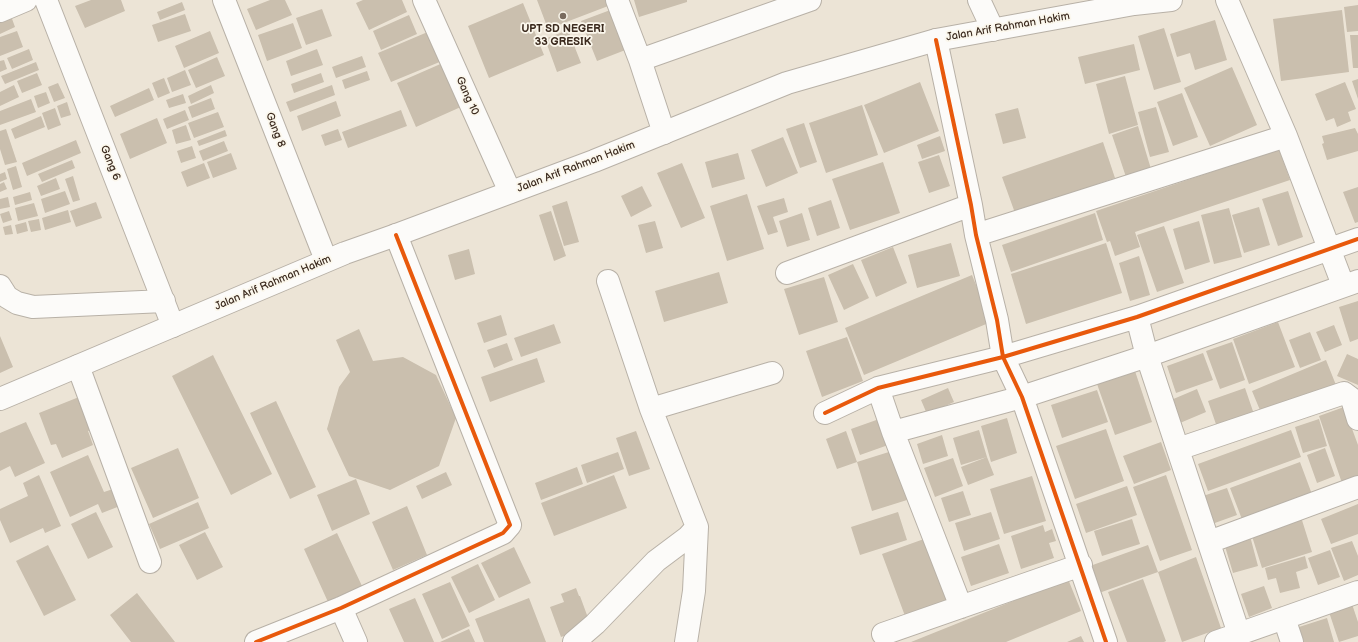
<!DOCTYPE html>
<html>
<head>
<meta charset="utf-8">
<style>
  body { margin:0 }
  canvas { display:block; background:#ece4d6 }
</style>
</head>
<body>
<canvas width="1358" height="642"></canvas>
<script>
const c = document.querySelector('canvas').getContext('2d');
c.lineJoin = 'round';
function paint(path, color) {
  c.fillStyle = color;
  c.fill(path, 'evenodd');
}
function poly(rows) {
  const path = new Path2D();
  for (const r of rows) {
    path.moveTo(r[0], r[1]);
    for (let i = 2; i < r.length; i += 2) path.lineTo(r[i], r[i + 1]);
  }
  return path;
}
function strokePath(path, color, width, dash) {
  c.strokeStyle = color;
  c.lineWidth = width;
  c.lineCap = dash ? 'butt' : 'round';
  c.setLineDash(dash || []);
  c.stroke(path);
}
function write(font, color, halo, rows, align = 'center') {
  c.font = font + ' "Balsamiq Sans",sans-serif';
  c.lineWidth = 3.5;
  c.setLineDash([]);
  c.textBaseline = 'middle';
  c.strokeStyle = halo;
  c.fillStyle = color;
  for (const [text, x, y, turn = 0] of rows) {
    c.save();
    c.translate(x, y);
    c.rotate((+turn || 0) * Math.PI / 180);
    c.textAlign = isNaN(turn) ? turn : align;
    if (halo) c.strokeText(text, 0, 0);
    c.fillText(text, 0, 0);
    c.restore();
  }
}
paint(poly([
  [91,0,121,0,125,11,85,28,75,6],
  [270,0,285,0,292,15,256,30,247,9],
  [363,0,402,0,407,12,369,30,356,3],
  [537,0,615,0,616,3,548,29],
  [634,0,687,0,687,2,639,17],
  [182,2,185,10,160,20,157,12],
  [523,3,544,55,489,78,468,26],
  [1358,5,1358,31,1347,32,1344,7],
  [322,9,332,36,306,45,296,18],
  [613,9,628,49,597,61,581,21],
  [1342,10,1349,72,1281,81,1273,19],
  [185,14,191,31,158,42,152,25],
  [409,15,417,34,381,50,373,31],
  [11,16,15,27,0,34,0,21],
  [1215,20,1227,60,1195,70,1190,53,1177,57,1170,34],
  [293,23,302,48,267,61,258,35],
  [1164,28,1181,82,1154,90,1138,36],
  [568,30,581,63,557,72,545,39],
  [17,31,23,47,0,56,0,37],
  [210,31,219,53,184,68,175,46],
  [430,31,442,61,391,82,378,53],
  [1350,35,1358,35,1358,68,1353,68],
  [1134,44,1140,70,1085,84,1078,57],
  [29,49,33,60,12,69,7,58],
  [317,49,323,65,291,76,286,61],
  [362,56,366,67,336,78,332,67],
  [217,57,225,76,196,88,188,70],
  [4,60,7,69,0,72,0,61],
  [36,62,39,70,5,84,1,76],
  [445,62,463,106,416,127,397,83],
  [1232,67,1257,125,1210,146,1184,88],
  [185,70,191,85,172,92,167,78],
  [367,71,370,80,345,89,342,80],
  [37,73,42,85,22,93,17,81],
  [321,73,324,82,294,93,291,84],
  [1125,76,1138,125,1109,134,1096,84],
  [164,78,170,93,158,98,152,83],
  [1358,79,1358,99,1352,81],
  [920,82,939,131,884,153,864,105],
  [1345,82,1356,109,1348,112,1351,121,1337,127,1334,118,1326,121,1315,94],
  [58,83,65,98,54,102,48,87],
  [14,85,19,97,0,106,0,92],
  [211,85,214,93,191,104,188,96],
  [332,85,335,95,290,112,286,102],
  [149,88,154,100,115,117,110,106],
  [46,92,50,103,38,108,34,96],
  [1182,93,1198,137,1173,146,1157,102],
  [183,94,186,103,169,108,166,100],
  [211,98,215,109,192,118,188,107],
  [31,99,36,112,0,125,0,111],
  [336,101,341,116,302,131,297,116],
  [67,102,71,115,61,118,57,106],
  [862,105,878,155,826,173,809,123],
  [1156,107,1169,152,1150,157,1138,112],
  [55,108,61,125,48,130,42,113],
  [1018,108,1026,138,1003,144,995,114],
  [185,110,189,120,167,129,163,119],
  [401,110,407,126,348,148,342,132],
  [218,112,224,127,194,138,188,123],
  [41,116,45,127,15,139,11,129],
  [157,118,167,143,130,159,120,134],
  [804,123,817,162,800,168,786,129],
  [186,125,191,140,176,144,172,130],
  [1138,126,1151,169,1126,177,1112,135],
  [1355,128,1358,134,1358,151,1327,160,1322,144,1324,143,1322,136],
  [6,129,17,162,5,165,0,149,0,131],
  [338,129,342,140,325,146,321,135],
  [225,130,227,136,199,146,197,141],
  [940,136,945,151,922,159,917,145],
  [783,137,798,173,766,187,751,150],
  [76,140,81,153,27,176,22,163],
  [224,141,228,151,203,161,199,151],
  [1103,142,1115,178,1015,213,1002,177],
  [192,146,196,158,181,163,177,151],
  [1279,149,1290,180,1135,232,1140,247,1115,256,1110,241,1107,242,1096,211],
  [231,153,237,169,213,178,207,162],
  [738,153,745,179,712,188,705,162],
  [939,155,950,186,929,193,918,162],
  [72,160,75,168,42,182,38,174],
  [883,162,900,213,850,230,832,179],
  [204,163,210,178,187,187,181,172],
  [682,163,705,218,681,228,657,173],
  [16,166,22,187,13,190,7,169],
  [5,172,7,179,0,182,0,174],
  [73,176,80,200,73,202,65,179],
  [56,178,60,189,41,196,37,186],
  [4,182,7,189,0,192,0,184],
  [642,186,652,206,631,217,621,196],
  [1358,187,1358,222,1355,223,1343,192],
  [65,191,70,204,45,213,41,199],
  [1288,191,1303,237,1278,246,1262,199],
  [30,192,32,200,15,205,13,197],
  [747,194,764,249,727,261,710,206],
  [8,197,10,207,0,209,0,199],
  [784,198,788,212,773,217,778,232,768,235,757,206],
  [831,200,840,228,817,236,808,208],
  [567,201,579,242,564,246,552,206],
  [96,202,102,218,76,227,70,211],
  [34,203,38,216,18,221,15,208],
  [1259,207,1270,245,1244,253,1232,215],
  [1229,208,1242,257,1214,264,1201,215],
  [68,210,71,222,45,230,42,218],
  [9,211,12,220,3,223,0,214],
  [551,211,566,256,554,261,539,215],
  [802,213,810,240,787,247,779,221],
  [1095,213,1103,240,1011,272,1002,245],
  [39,219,41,230,31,232,28,221],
  [655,221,663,248,646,253,638,225],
  [1199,221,1210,262,1185,270,1173,229],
  [26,222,28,231,17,234,15,225],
  [11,225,13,234,5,235,3,227],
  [1164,226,1184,283,1157,292,1137,235],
  [951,243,960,276,917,288,908,255],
  [1106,243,1122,293,1026,324,1011,274],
  [893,247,907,283,876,297,861,260],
  [469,249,475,274,455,280,448,255],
  [1139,256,1150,295,1130,301,1119,263],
  [853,264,869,298,844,310,828,275],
  [719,272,728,303,664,322,655,291],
  [972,275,991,322,864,375,845,328],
  [824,277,838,322,799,335,784,289],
  [1358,301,1358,339,1350,342,1339,307],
  [501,315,507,335,484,343,477,323],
  [1278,322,1295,367,1249,384,1233,339],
  [554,324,561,343,521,357,514,338],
  [1334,325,1342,345,1325,352,1316,332],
  [359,329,373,361,403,357,436,375,456,418,439,466,390,490,349,476,327,429,339,387,350,372,336,340],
  [1310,332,1321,360,1300,368,1289,340],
  [0,336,13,367,0,373],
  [847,337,863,381,822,397,806,351],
  [1232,342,1245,380,1220,389,1206,351],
  [507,343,513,360,494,368,487,350],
  [1203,353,1213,380,1176,393,1167,366],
  [1347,354,1358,359,1358,385,1337,376],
  [213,355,272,474,231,495,172,376],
  [537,358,545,382,490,402,481,377],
  [1326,360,1336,385,1262,415,1252,391],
  [1135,371,1152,422,1115,435,1097,384],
  [948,388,954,402,927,414,921,400],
  [1245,388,1255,417,1218,430,1208,401],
  [1197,389,1206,412,1180,423,1171,400],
  [1097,390,1108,422,1062,438,1051,405],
  [79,397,92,430,88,431,93,445,62,458,56,444,51,445,39,413],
  [276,401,316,487,290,499,250,413],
  [1344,407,1358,445,1358,481,1343,486,1319,416],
  [882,418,891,444,860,455,851,429],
  [1007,418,1017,453,991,462,981,426],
  [1319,419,1327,446,1303,453,1295,427],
  [26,422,45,463,15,477,10,466,0,471,0,433],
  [1106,429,1124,481,1075,499,1056,446],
  [979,430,987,457,961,465,953,438],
  [1291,430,1301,457,1208,491,1198,464],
  [636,431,650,469,629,476,616,438],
  [846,431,857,462,837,469,826,439],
  [942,435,948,456,923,464,917,444],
  [1161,442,1171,470,1134,484,1123,456],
  [178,448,199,498,153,518,131,468],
  [1325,448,1335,476,1317,483,1307,455],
  [892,451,907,500,872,511,857,462],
  [618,452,624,469,587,483,581,465],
  [88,455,104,492,113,489,120,506,102,513,98,504,70,517,50,472],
  [987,457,994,475,968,485,961,467],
  [953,458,963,486,935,497,924,468],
  [1300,462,1313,497,1243,522,1230,488],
  [577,467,583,484,541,500,535,483],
  [446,472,452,485,422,499,416,486],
  [39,475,61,526,45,533,43,528,10,543,0,520,0,509,28,496,23,483],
  [614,475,627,508,554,536,541,503],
  [1166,475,1192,550,1160,561,1133,487],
  [1032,476,1046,521,1004,534,990,489],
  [356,479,370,514,332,531,317,495],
  [1127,486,1137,515,1086,533,1076,504],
  [1227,488,1237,515,1212,524,1203,496],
  [963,491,971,515,949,522,941,498],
  [198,502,209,528,160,549,149,524],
  [1358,504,1358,534,1331,544,1321,519],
  [407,506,427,555,393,570,372,522],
  [96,512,113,547,88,559,71,524],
  [898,512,907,540,860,555,851,527],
  [991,512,1000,539,964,551,955,523],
  [1301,517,1312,552,1262,568,1251,533],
  [1132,519,1140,544,1102,556,1094,531],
  [1043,525,1045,532,1052,529,1056,541,1049,543,1054,558,1021,569,1011,536],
  [205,532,223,567,197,580,179,545],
  [337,533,362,586,328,602,304,549],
  [1250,536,1258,566,1233,573,1224,543],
  [924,539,946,600,905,616,882,554],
  [1352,541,1358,556,1358,575,1344,581,1331,548],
  [999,544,1009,573,971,586,961,557],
  [48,545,76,600,44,616,16,561],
  [1148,545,1158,572,1099,593,1090,566],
  [514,547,531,583,499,598,481,563],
  [1330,550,1340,577,1318,585,1308,558],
  [1305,556,1308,568,1296,572,1300,588,1280,593,1276,578,1268,580,1265,568],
  [1196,557,1221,628,1182,642,1158,572],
  [478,564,495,600,469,613,451,577],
  [1068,579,1081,611,1006,642,911,642],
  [1143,579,1166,641,1164,642,1127,642,1108,592],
  [450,582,470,626,442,639,422,594],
  [1264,586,1272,608,1249,617,1241,594],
  [576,588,579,596,580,596,591,626,561,637,550,607,564,602,561,594],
  [137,593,175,642,131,642,110,615],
  [415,598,434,642,404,642,389,609],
  [529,598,546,642,484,642,475,619],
  [1352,604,1358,622,1358,636,1339,642,1329,612],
  [1327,618,1334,642,1304,642,1299,627],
  [469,629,475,642,440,642],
  [1081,636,1084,642,1067,642]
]), '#cabfae');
const minor = poly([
  [46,0,173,326],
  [224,0,326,260],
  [424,0,510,192],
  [617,0,640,60,664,133],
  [979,0,993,30],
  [1227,0,1286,136,1343,285],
  [0,11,26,0],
  [936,40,971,205,976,235,997,320,1003,357,1022,397,1106,642],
  [640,60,810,0],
  [976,235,1286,136],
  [787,273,971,205],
  [0,286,7,297,17,303,33,307,164,301],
  [1137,317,1147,356,1239,634],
  [78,366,150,562],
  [878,388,893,432,961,607],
  [651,409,772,373],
  [825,413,878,388,1003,357,1137,317,1358,239],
  [893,432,1022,397,1147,356,1358,281],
  [1178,449,1344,393,1352,399,1358,419],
  [1209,542,1358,487],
  [341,608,356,642],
  [1284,618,1292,642],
  [883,634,1081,565],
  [256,642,341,608,503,533,510,525,396,235],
  [574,642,595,624,656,561,688,537,697,527,651,409,608,281],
  [686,642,694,591,697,527],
  [1216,642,1358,592]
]);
const major = poly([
  [0,399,345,253,396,235,594,161,787,83,936,40,1134,4,1171,0]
]);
strokePath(minor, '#b8b1a7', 24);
strokePath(major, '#b8b1a7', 24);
strokePath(minor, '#fcfbf9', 22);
strokePath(major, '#fcfbf9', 22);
strokePath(poly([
  [936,40,971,205,976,235,997,320,1003,357,1022,397,1106,642],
  [825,413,878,388,1003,357,1137,317,1358,239],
  [256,642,341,608,503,533,510,525,396,235]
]), '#e8590c', 4);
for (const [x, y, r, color] of [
  [563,16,4,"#796b5e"]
]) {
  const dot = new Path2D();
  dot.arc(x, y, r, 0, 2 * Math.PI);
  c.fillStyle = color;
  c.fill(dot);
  strokePath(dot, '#fbf7ec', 1.5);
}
write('11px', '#3b2a1e', '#fbf7ec', [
  ["Jalan Arif Rahman Hakim",1008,27,-10],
  ["Gang 10",467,96,66],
  ["Gang 8",275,130,69],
  ["Gang 6",110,163,68],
  ["Jalan Arif Rahman Hakim",576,167,-21],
  ["Jalan Arif Rahman Hakim",273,283,-23]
]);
write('bold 11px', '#3b2a1e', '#fbf7ec', [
  ["UPT SD NEGERI",563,29],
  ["33 GRESIK",563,42]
]);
</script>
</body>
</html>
